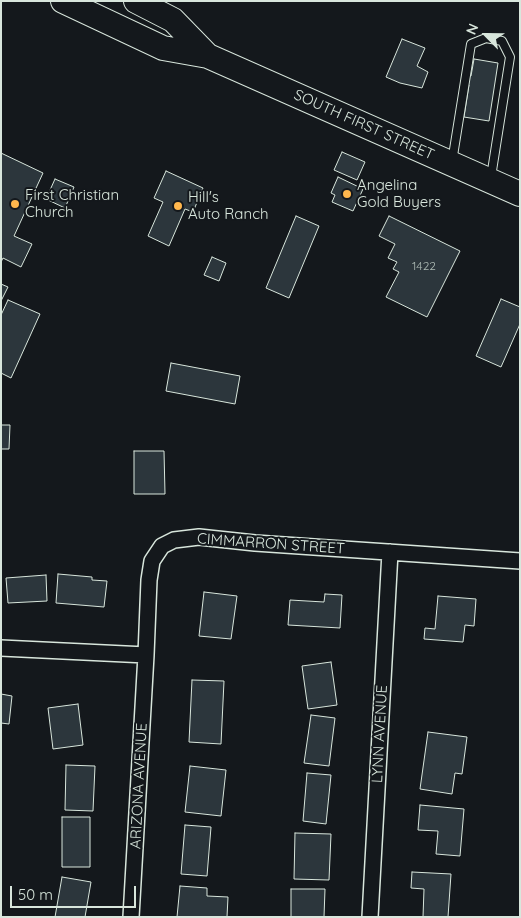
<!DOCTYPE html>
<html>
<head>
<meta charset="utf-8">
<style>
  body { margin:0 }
  #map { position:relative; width:521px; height:918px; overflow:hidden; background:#14181c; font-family:Quicksand,sans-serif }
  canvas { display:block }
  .frame { position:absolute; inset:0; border:2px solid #d8e6dc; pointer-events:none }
  .north { position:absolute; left:461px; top:10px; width:50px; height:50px; -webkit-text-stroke:4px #14181c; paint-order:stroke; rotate:293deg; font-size:14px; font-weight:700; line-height:20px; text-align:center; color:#d8e6dc }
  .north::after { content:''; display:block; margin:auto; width:18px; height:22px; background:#d8e6dc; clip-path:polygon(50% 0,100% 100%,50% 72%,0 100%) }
  .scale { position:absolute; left:10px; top:886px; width:126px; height:22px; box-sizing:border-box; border:2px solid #d8e6dc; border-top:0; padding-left:6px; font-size:15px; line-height:18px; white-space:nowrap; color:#d8e6dc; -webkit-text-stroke:4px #14181c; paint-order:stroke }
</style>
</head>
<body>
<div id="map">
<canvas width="521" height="918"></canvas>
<div class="frame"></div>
<div class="north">N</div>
<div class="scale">50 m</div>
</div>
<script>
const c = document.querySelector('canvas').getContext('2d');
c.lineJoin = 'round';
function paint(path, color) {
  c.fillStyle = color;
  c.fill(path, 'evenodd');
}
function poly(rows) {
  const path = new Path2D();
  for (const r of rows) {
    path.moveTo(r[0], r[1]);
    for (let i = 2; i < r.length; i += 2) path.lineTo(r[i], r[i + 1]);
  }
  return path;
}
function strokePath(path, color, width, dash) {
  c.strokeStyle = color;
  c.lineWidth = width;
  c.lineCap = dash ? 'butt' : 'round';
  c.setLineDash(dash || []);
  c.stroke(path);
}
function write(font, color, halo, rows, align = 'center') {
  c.font = font + ' Quicksand,sans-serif';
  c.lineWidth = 4;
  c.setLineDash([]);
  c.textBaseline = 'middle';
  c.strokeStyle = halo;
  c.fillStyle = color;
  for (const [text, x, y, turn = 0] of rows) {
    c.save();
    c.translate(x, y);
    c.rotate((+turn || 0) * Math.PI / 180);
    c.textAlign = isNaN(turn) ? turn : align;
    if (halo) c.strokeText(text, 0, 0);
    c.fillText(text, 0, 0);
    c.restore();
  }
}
const building = poly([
  [402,39,425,48,417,66,428,72,422,88,400,83,386,77,402,39],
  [474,59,498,63,489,121,464,117,469,85,465,85,466,75,471,76,474,59],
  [342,152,365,162,357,180,334,170,342,152],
  [1,153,43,173,14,236,32,244,21,267,3,258,1,262,1,153],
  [166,171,203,188,193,212,185,209,169,246,148,236,163,202,154,198,166,171],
  [338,177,363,189,353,211,332,202,335,195,331,193,338,177],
  [55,179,74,187,65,208,46,199,55,179],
  [296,216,319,226,289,298,266,288,296,216],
  [389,216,460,251,427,317,386,297,399,272,393,269,397,262,388,258,395,244,379,236,389,216],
  [212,257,226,263,219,281,204,275,212,257],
  [1,284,8,287,1,301,1,284],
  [501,299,520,307,520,324,501,367,476,356,501,299],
  [8,300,40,314,11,378,1,373,1,315,8,300],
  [171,363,240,376,235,404,166,391,171,363],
  [1,425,10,425,9,449,1,449,1,425],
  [134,451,164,451,165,494,134,494,134,451],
  [58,574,92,577,92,580,107,581,104,607,56,603,58,574],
  [46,575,47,601,8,603,6,578,46,575],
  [204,592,237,596,231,639,199,636,204,592],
  [325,594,342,595,340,628,288,625,290,600,324,602,325,594],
  [438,596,476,599,474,626,465,625,463,642,424,639,425,628,435,629,438,596],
  [331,662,337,705,308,709,302,666,331,662],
  [192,680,224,681,221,744,189,742,192,680],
  [1,694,12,696,9,724,1,723,1,694],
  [78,704,83,745,53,749,48,708,78,704],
  [311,715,335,718,329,766,304,763,311,715],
  [428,732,467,737,462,774,455,773,452,794,420,789,428,732],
  [66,765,95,766,93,811,65,810,66,765],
  [190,766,226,770,221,816,185,812,190,766],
  [307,773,331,775,326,824,303,821,307,773],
  [420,805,464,809,460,856,436,854,438,831,418,830,420,805],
  [62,817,90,817,90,867,62,867,62,817],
  [185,825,211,827,207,876,181,874,185,825],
  [295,833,331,834,329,880,294,879,295,833],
  [412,872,451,874,448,917,423,917,424,889,411,888,412,872],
  [62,877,91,882,85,917,55,917,62,877],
  [180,886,207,888,207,896,228,897,227,917,177,917,180,886],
  [291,889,325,889,324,917,291,917,291,889]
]);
paint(building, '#2c363c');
strokePath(building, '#d8e6dc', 1);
const lane = poly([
  [452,162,471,44,486,38,502,41,510,57,491,177]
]);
const street = poly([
  [1,648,146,655],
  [131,917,146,655,149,580,152,561,162,546,174,540,199,537,255,543,520,561],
  [370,917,390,552]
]);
const primary = poly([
  [63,1,163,48,208,56,520,194],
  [136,1,173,20,208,56]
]);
strokePath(lane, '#d8e6dc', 10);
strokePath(street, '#d8e6dc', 18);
strokePath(primary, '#d8e6dc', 26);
strokePath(lane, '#14181c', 8);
strokePath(street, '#14181c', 15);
strokePath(primary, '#14181c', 24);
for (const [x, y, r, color] of [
  [347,194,5,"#ffb74d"],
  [15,204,5,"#ffb74d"],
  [178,206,5,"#ffb74d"]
]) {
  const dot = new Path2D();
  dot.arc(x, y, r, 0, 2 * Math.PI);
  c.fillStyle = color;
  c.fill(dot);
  strokePath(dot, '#14181c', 2);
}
write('12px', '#adbab4', null, [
  ["1422",424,266]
]);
write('15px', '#d8e6dc', '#14181c', [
  ["SOUTH FIRST STREET",364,125,24],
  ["CIMMARRON STREET",271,544,4],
  ["LYNN AVENUE",380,734,-87],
  ["ARIZONA AVENUE",139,786,-87]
]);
write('15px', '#d8e6dc', '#14181c', [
  ["Angelina",357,185],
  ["Gold Buyers",357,202],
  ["First Christian",25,195],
  ["Church",25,212],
  ["Hill's",188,197],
  ["Auto Ranch",188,214]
], 'left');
</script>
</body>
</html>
